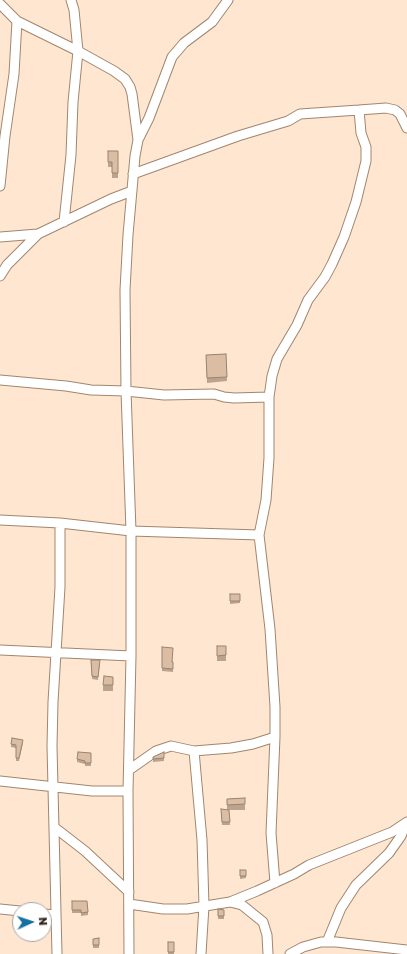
<!DOCTYPE html>
<html>
<head>
<meta charset="utf-8">
<style>
  body { margin:0 }
  #map { position:relative; width:407px; height:954px; overflow:hidden; background:#fee6d1; font-family:"Golos Text",sans-serif }
  canvas { display:block }
  .north { position:absolute; left:12px; top:902px; width:40px; height:40px; box-sizing:border-box; background:#fff; border:1px solid #aaa6a2; border-radius:50%; rotate:87deg; font-size:11px; font-weight:700; line-height:16px; text-align:center; color:#2b2016 }
  .north::after { content:''; display:block; margin:auto; width:14px; height:18px; background:#1671a0; clip-path:polygon(50% 0,100% 100%,50% 72%,0 100%) }
</style>
</head>
<body>
<div id="map">
<canvas width="407" height="954"></canvas>
<div class="north">N</div>
</div>
<script>
const c = document.querySelector('canvas').getContext('2d');
c.lineJoin = 'round';
function poly(rows) {
  const path = new Path2D();
  for (const r of rows) {
    path.moveTo(r[0], r[1]);
    for (let i = 2; i < r.length; i += 2) path.lineTo(r[i], r[i + 1]);
  }
  return path;
}
function strokePath(path, color, width, dash) {
  c.strokeStyle = color;
  c.lineWidth = width;
  c.lineCap = dash ? 'butt' : 'round';
  c.setLineDash(dash || []);
  c.stroke(path);
}
function paint(path, color) {
  c.fillStyle = color;
  c.fill(path, 'evenodd');
}
const minor = poly([
  [0,4,17,21,78,51,114,71,125,79,130,87,132,94,138,140],
  [359,110,386,108,395,110,400,114,407,128],
  [133,174,238,136,288,121,300,114,359,110,361,133,366,147,366,161,356,202,344,237,332,264,325,277,308,300,297,325,277,359,272,376,269,397,269,458,266,500,259,535],
  [0,186,5,136,14,74,17,21],
  [64,222,71,155,73,102,78,51,74,10,71,0],
  [0,237,38,234,111,199,132,191],
  [0,276,7,265,38,234],
  [0,380,66,386,91,390,126,391,164,395,214,394,224,397,234,398,269,397],
  [0,520,60,523,131,531,259,535,270,629,275,707,275,737,271,833,275,883],
  [0,650,131,656],
  [194,751,202,840,204,906,201,954],
  [129,770,156,751,171,746,194,751,231,748,253,744,275,737],
  [0,781,92,791,128,791],
  [54,827,85,851,129,892],
  [230,902,242,905,263,922,267,935,268,954],
  [129,904,163,909,187,909,230,902,257,891,294,874,309,865,392,832,407,822],
  [0,909,20,911],
  [44,914,56,915],
  [327,942,341,908,356,885,389,853,401,836,406,823],
  [57,954,52,746,53,702,60,587,60,523],
  [129,954,128,791,131,656,131,531,126,391,125,290,128,235,135,156,138,140,149,118,172,57,184,43,212,22,228,0],
  [290,954,303,947,321,942,336,942,407,950]
]);
strokePath(minor, '#a1866e', 11);
strokePath(minor, '#fff', 9);
paint(poly([
  [108,151,118,151,118,178,112,178,112,167,108,167],
  [226,354,227,381,207,383,206,355],
  [230,594,240,594,240,603,230,604],
  [217,646,226,646,226,661,217,661],
  [162,647,173,662,173,672,162,671],
  [91,660,100,663,98,680,92,679],
  [113,677,113,691,103,691,103,685],
  [23,743,19,761,16,761,16,748,11,747,11,744],
  [164,752,164,761,153,762,153,757],
  [91,753,91,766,85,766,85,764,77,762,77,759],
  [245,798,245,810,229,810,230,825,222,825,221,812,227,810,227,799],
  [240,870,246,870,246,878,240,879],
  [72,901,88,912,88,915,81,916,81,913,72,913],
  [218,909,224,910,224,919,218,919],
  [99,938,99,948,93,948,93,939],
  [168,942,174,942,174,954,168,954]
]), '#bca38d');
const building = poly([
  [108,151,118,151,118,173,112,173,112,162,108,162,108,151],
  [226,354,227,377,207,378,206,355,226,354],
  [230,594,240,594,240,601,230,601,230,594],
  [217,646,226,646,226,655,217,656,217,646],
  [162,647,173,648,172,662,173,662,173,669,162,668,162,647],
  [91,660,100,660,98,677,92,676,91,660],
  [104,676,113,677,113,685,103,685,104,676],
  [12,738,23,740,19,758,16,758,16,745,11,744,12,738],
  [78,752,91,753,91,763,85,763,85,761,77,759,78,752],
  [164,752,164,758,153,759,153,757,164,752],
  [245,798,245,804,227,805,227,799,245,798],
  [221,809,229,810,230,822,222,822,221,809],
  [240,870,246,870,246,876,240,876,240,870],
  [72,901,87,901,88,912,81,913,81,910,72,910,72,901],
  [218,909,224,910,224,916,218,916,218,909],
  [99,938,99,945,93,945,93,939,99,938],
  [168,942,174,942,174,952,168,952,168,942]
]);
paint(building, '#dbbda4');
strokePath(building, '#998473', 1);
</script>
</body>
</html>
